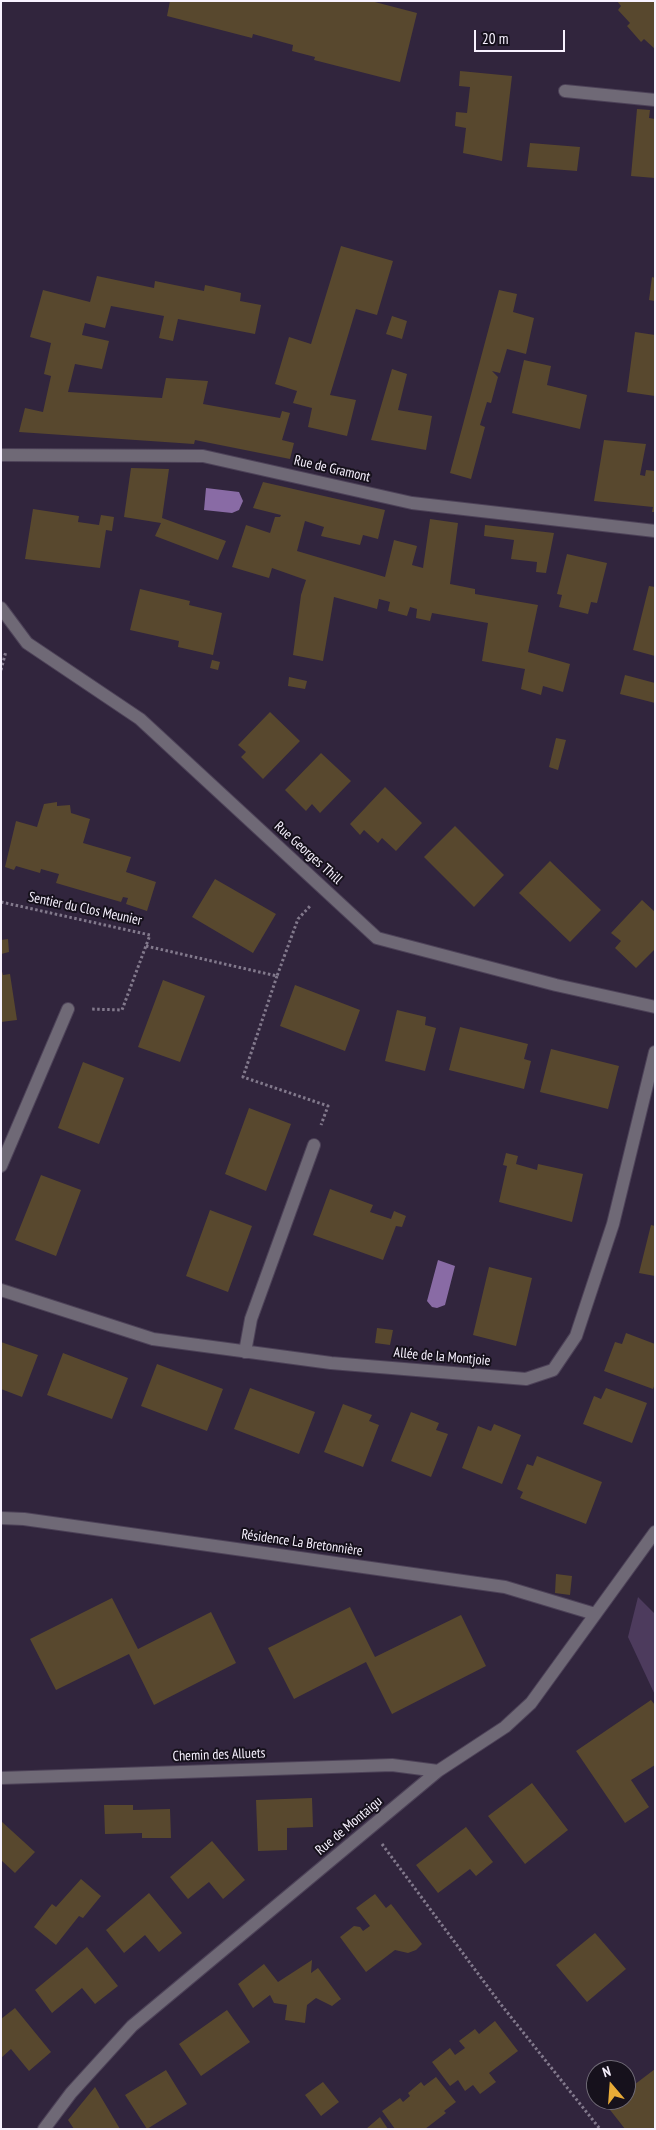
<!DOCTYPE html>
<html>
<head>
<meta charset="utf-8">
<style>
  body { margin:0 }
  #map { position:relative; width:656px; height:2130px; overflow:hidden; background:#31253d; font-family:"PT Sans Narrow",sans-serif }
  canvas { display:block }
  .frame { position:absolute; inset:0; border:2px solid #f8f2ff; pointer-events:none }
  .north { position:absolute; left:586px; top:2060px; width:50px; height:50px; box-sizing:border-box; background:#16111c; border:1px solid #706b77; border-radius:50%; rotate:342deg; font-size:14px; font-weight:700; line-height:20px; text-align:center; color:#f8f2ff }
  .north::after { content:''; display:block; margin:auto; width:18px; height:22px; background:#e8ab37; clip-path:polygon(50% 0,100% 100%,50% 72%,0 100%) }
  .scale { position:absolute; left:474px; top:30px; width:91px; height:22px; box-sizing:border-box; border:2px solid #f8f2ff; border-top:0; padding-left:6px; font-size:15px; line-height:18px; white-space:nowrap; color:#f8f2ff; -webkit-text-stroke:4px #16111c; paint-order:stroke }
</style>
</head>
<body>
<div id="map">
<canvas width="656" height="2130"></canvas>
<div class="frame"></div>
<div class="north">N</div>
<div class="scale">20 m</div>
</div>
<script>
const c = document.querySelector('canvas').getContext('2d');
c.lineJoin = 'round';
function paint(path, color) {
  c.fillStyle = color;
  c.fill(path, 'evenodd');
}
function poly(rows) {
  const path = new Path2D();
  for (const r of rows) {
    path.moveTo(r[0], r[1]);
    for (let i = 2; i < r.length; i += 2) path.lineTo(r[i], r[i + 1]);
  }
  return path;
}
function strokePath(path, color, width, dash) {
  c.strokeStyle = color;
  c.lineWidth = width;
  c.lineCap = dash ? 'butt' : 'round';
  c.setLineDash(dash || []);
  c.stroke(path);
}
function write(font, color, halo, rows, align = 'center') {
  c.font = font + ' "PT Sans Narrow",sans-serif';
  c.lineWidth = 4;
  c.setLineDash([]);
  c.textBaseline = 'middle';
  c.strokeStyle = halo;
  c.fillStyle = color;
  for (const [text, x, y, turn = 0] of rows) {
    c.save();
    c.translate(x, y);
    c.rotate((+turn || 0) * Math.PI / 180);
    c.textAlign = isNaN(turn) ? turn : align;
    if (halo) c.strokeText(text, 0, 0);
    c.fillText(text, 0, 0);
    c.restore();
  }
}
paint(poly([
  [638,1597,655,1614,655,1695,628,1637]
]), '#4d3b5d');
paint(poly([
  [206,488,239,492,243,501,239,510,232,513,204,510],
  [438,1260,455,1266,445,1305,437,1308,432,1307,427,1301]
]), '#896ba5');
paint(poly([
  [170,1,371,1,417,13,400,82,314,60,315,57,292,51,293,45,253,34,252,38,167,16],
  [617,1,655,1,655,49,644,39,641,42,627,26,630,23,618,10,621,6],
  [460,71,512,76,502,161,463,153,466,128,455,126,456,112,467,113,470,87,459,86],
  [637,109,650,110,649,118,655,119,655,178,631,176],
  [530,143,580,147,577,171,527,167],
  [341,246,393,261,377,315,356,309,330,395,356,400,347,436,308,427,312,408,293,403,297,391,275,384,289,337,311,344],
  [97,276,154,288,155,281,204,291,205,285,241,293,240,301,261,305,255,334,178,319,173,341,159,338,164,316,111,306,105,328,85,323,82,335,109,341,102,369,75,364,68,392,162,398,166,378,208,381,203,404,280,418,282,411,290,413,282,440,294,443,290,459,195,440,194,444,19,432,25,408,43,412,51,376,44,374,51,343,30,337,43,290,90,302],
  [652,277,655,278,655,301,649,300],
  [499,290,517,294,513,312,534,318,526,354,507,349,500,373,492,371,498,377,491,403,487,402,480,425,485,427,471,479,450,473],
  [392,316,407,321,402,339,386,334],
  [635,332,655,335,655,396,627,392],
  [524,360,551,366,547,385,587,395,580,429,512,413],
  [392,369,407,374,398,410,432,416,426,450,371,440],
  [604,440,646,444,640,475,645,476,646,470,655,471,655,512,652,512,653,507,594,501],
  [131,468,169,469,162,518,226,541,218,560,155,536,161,523,124,517],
  [263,482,385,510,378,539,363,535,360,545,321,536,324,527,305,521,297,551,385,577,394,540,417,546,412,565,423,568,430,519,458,523,450,584,475,589,475,594,538,605,528,652,570,664,563,692,543,686,541,695,521,689,525,669,482,661,488,623,432,613,430,621,416,618,417,609,410,607,407,616,388,611,390,602,379,599,377,609,334,597,323,661,293,655,301,595,306,580,272,568,269,578,232,567,246,525,270,533,275,517,280,517,281,515,253,508],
  [33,509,79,516,78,522,99,525,101,515,114,517,112,531,106,530,100,568,25,559],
  [485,525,554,533,546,573,536,572,537,562,511,559,514,540,484,536],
  [567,554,607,563,597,603,591,602,588,614,559,607,562,595,557,594],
  [649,586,655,587,655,656,633,650],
  [140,589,190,601,189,605,222,613,213,655,178,647,179,641,130,630],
  [212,660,220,662,218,670,210,668],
  [625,675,655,683,655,703,620,694],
  [289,677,307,681,305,689,288,686],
  [270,712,300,741,263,779,241,757,246,752,238,745],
  [556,738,566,740,558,770,549,767],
  [321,753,351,781,320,813,312,804,306,811,285,790],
  [385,787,422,823,396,851,382,838,378,843,364,830,360,835,350,824],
  [57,802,57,806,70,805,71,813,90,819,83,843,131,857,126,872,156,882,147,911,126,904,128,898,123,897,121,902,56,883,59,874,41,869,40,873,16,866,14,870,5,867,16,821,37,827,44,804],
  [455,826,504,875,474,907,424,857],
  [550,861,601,910,570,942,519,893],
  [215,879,276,914,253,953,192,917],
  [642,900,655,912,655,949,636,968,615,948,621,941,611,933],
  [8,939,9,952,1,954,1,940],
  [1,968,3,975,10,974,17,1020,1,1022],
  [163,980,205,996,180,1062,138,1047],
  [295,985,360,1010,345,1051,280,1026],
  [397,1010,426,1017,425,1025,436,1028,425,1071,385,1061],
  [460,1027,528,1044,524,1059,531,1061,524,1089,449,1070],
  [551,1049,619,1066,608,1109,540,1092],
  [83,1062,124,1078,99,1144,58,1128],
  [249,1108,291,1124,266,1191,225,1174],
  [506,1153,518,1156,516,1164,537,1170,538,1164,583,1174,572,1222,499,1202,507,1166,503,1165],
  [41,1175,81,1190,56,1256,15,1240],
  [330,1189,373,1205,370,1212,391,1219,394,1211,406,1216,402,1227,396,1226,383,1260,313,1235],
  [210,1210,252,1226,228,1292,186,1276],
  [651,1225,655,1226,655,1276,639,1273],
  [489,1267,532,1278,516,1346,473,1335],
  [377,1328,393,1330,390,1345,375,1343],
  [626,1333,655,1344,655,1384,653,1389,604,1371,615,1342,622,1344],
  [1,1342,38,1355,22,1397,1,1389],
  [63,1353,128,1378,112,1419,47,1395],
  [157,1364,223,1389,207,1431,141,1406],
  [250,1388,315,1412,299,1454,234,1429],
  [606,1388,647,1403,632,1443,583,1424,594,1396,601,1399],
  [343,1404,372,1415,369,1421,379,1425,363,1467,324,1452],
  [411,1412,439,1423,436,1430,448,1434,431,1477,391,1461],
  [494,1424,521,1435,502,1484,462,1468,478,1426,491,1431],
  [537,1456,602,1482,586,1524,520,1498,523,1492,517,1489,527,1464,533,1466],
  [556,1574,572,1576,570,1595,555,1593],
  [112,1598,138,1649,211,1612,236,1663,154,1705,129,1654,56,1690,30,1639],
  [350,1607,375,1657,461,1615,486,1666,392,1714,366,1662,294,1699,268,1648],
  [651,1700,655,1705,655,1765,631,1780,649,1807,625,1823,576,1751],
  [532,1783,568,1830,525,1864,488,1816],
  [312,1798,313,1827,287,1828,287,1850,258,1851,256,1800],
  [104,1805,133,1805,133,1810,170,1809,171,1838,142,1838,142,1833,105,1834],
  [1,1821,35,1852,15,1873,1,1860],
  [466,1827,493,1862,476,1876,470,1869,438,1893,416,1865],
  [212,1841,245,1880,223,1899,209,1882,188,1899,170,1877],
  [81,1879,101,1896,83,1918,79,1916,56,1945,34,1927,52,1904,56,1907],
  [149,1893,182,1933,159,1952,145,1935,124,1953,106,1930],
  [375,1894,386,1908,391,1904,422,1944,416,1950,408,1953,395,1950,366,1972,340,1937,354,1926,360,1927,363,1931,370,1926,356,1908],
  [595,1933,626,1969,587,2002,556,1965],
  [87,1947,118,1986,95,2004,82,1988,52,2013,35,1990],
  [312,1960,311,1973,318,1968,341,1999,332,2006,316,1998,307,2005,305,2023,285,2020,287,2005,274,2003,270,1995,253,2008,238,1984,264,1964,278,1982],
  [15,2008,51,2052,29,2071,11,2049,1,2058,1,2019],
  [227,2010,250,2042,201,2076,179,2044],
  [495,2021,518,2051,489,2073,496,2082,480,2094,473,2085,465,2091,458,2080,450,2086,432,2062,450,2048,455,2055,465,2048,459,2041,475,2029,479,2034],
  [655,2069,654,2129,625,2129,607,2106,615,2100,626,2100,626,2091],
  [166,2070,187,2104,147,2129,125,2095],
  [436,2077,456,2102,444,2111,446,2113,425,2129,395,2129,382,2111,400,2098,403,2102,410,2096,408,2093,421,2082,424,2086],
  [323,2082,339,2102,321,2116,305,2095],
  [95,2087,120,2129,74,2129,68,2120],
  [380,2117,388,2129,366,2129]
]), '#58482e');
const minor = poly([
  [565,91,655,100],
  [1,455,203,456,412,503,655,531],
  [1,608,27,643,140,719,377,938,556,985,655,1007],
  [1,1166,68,1009],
  [1,1290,153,1339,331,1363,526,1379,553,1370,576,1336,613,1224,655,1052],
  [245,1352,251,1319,314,1145],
  [1,1518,24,1519,505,1587,595,1614],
  [1,1778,392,1765,438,1771],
  [44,2129,71,2093,132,2026,438,1771,505,1727,531,1703,655,1532]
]);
strokePath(minor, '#4d4258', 14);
strokePath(poly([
  [1,670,6,651],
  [1,902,150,935,122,1010,90,1009],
  [146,946,277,976,298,919,311,905],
  [277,976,243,1077,328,1106,321,1125],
  [382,1844,499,2002,600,2129]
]), '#82798c', 3, [2.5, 2.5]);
strokePath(minor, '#6f6976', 12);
write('14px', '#f8f2ff', '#16111c', [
  ["Rue de Gramont",332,469,13],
  ["Rue Georges Thill",308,853,42],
  ["Sentier du Clos Meunier",85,909,12],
  ["Allée de la Montjoie",442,1357,5],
  ["Résidence La Bretonnière",302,1543,8],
  ["Chemin des Alluets",219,1755,-2],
  ["Rue de Montaigu",349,1826,-40]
]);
</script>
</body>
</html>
